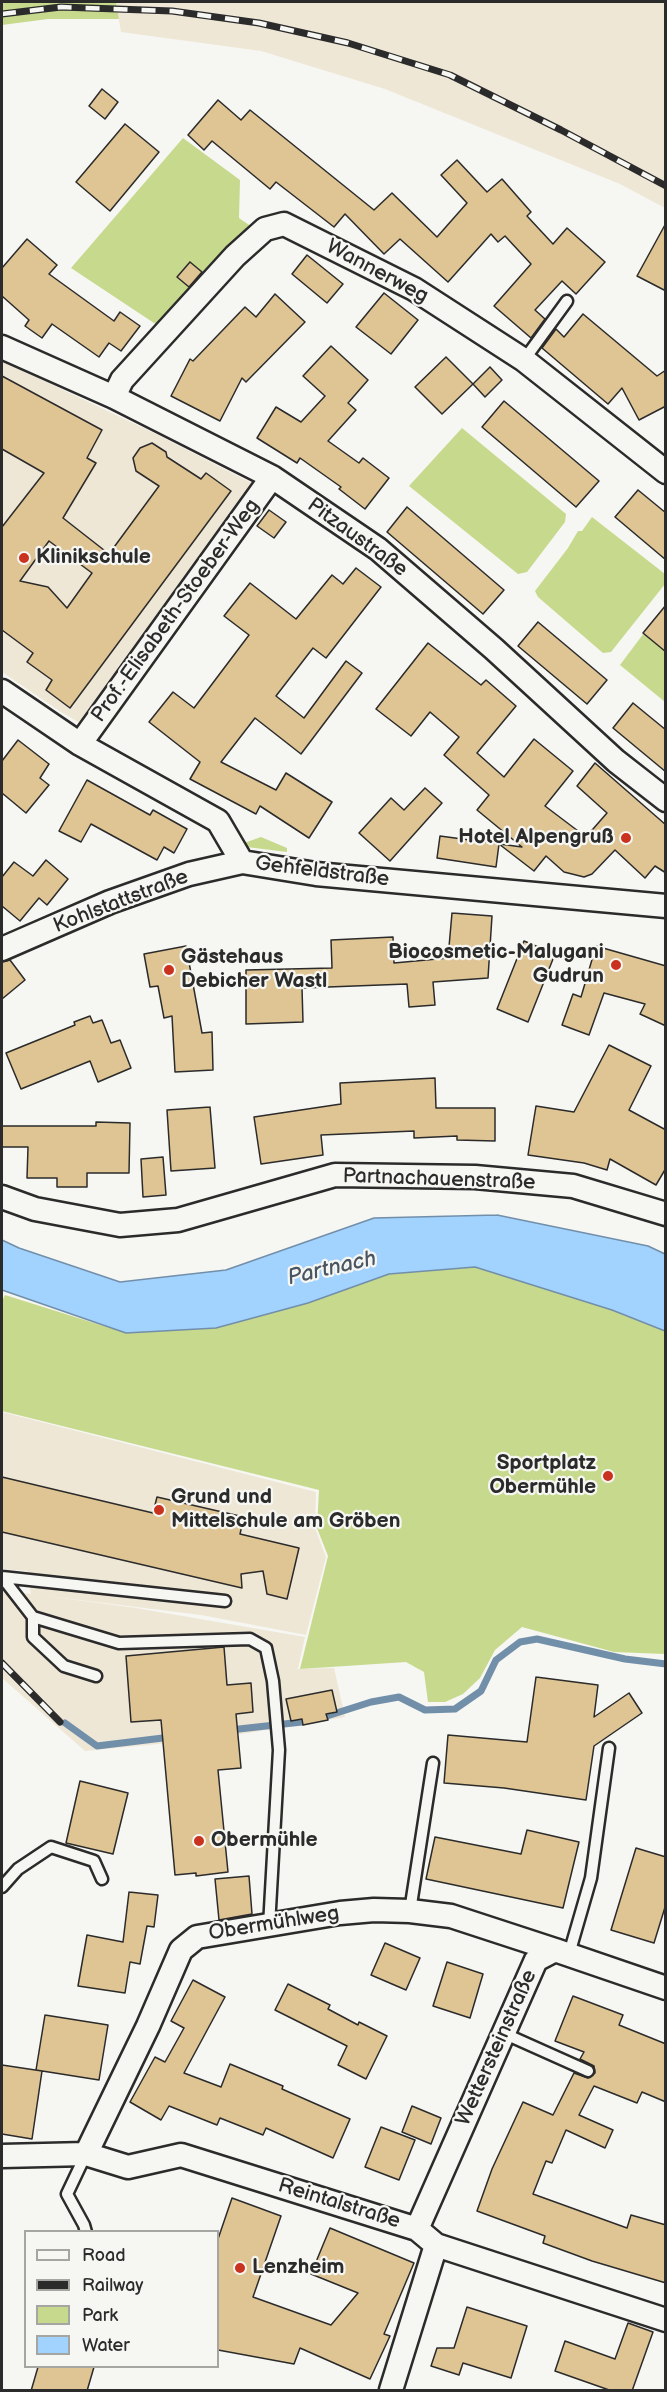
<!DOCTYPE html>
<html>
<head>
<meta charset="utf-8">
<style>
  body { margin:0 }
  #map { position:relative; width:667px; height:2392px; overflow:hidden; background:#f6f6f2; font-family:"Balsamiq Sans",sans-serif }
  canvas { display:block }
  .frame { position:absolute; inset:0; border:3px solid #2b2b2b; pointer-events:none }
  .legend { position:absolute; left:24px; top:2230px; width:195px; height:138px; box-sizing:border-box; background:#f6f6f2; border:2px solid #a5a5a2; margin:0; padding:8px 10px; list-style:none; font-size:18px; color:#2b2b2b }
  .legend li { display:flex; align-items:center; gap:12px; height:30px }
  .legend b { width:30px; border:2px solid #a5a5a2 }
</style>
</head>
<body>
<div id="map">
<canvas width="667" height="2392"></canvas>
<div class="frame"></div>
<ul class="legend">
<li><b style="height:8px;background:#f6f6f2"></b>Road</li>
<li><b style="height:8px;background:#2b2b2b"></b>Railway</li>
<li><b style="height:16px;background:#c7d98d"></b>Park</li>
<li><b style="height:16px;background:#a2d2fe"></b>Water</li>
</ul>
</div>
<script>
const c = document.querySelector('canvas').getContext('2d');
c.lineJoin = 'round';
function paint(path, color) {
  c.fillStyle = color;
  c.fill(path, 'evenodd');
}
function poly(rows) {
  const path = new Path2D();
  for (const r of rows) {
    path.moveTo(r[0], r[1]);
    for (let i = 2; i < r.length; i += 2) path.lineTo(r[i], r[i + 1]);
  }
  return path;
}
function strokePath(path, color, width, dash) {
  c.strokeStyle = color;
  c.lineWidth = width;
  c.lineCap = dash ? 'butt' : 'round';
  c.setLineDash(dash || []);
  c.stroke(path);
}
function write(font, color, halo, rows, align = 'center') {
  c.font = font + ' "Balsamiq Sans",sans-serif';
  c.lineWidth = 4.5;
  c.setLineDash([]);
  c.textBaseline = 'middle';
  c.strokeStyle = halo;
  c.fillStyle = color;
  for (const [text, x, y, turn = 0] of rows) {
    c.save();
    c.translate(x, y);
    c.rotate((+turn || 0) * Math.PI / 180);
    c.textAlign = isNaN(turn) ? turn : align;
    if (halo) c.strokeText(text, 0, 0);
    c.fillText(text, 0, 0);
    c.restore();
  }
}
paint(poly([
  [116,2,665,2,665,208,620,184,385,89,261,51,121,32],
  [2,361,152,432,275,495,103,736,61,712,2,672],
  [2,1412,316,1492,315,1528,326,1557,306,1635,201,1615,31,1594,27,1571,2,1569],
  [2,1590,136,1608,305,1637,298,1669,334,1668,345,1717,211,1739,85,1751,2,1678]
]), '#efe7d6');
paint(poly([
  [2,2,116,2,119,19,48,19,2,25],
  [183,138,240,180,239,218,252,227,160,327,71,268],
  [462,428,566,514,565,522,527,572,518,574,409,486],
  [592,517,665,574,665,584,611,652,603,653,538,597,535,591,568,548,578,531,582,531],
  [665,605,665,702,620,665],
  [261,837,287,848,287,852,247,847,244,843],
  [475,1267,613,1310,665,1331,665,1654,614,1652,522,1627,495,1650,480,1678,463,1694,445,1702,428,1702,424,1672,406,1662,300,1669,328,1556,317,1528,319,1490,2,1411,2,1301,5,1295,126,1333,216,1328,308,1303,389,1274]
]), '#c7d98d');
const water = poly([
  [497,1215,648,1246,665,1254,665,1331,612,1310,475,1267,389,1274,308,1303,216,1328,126,1333,2,1290,2,1240,19,1248,120,1282,226,1270,374,1218,497,1215]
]);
paint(water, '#a2d2fe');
strokePath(water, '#728faa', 1.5);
strokePath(poly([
  [327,1716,371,1702,399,1697,425,1710,455,1709,481,1691,496,1660,520,1642,537,1639,625,1659,666,1664],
  [65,1723,97,1746,171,1737],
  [230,1730,302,1722]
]), '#728faa', 7);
const building = poly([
  [102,89,118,102,105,119,89,106,102,89],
  [218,100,241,120,250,110,374,210,392,193,437,237,467,203,441,175,457,160,487,192,502,179,531,212,527,216,553,244,567,228,605,262,576,294,562,281,535,310,545,319,531,338,494,306,531,264,505,236,498,242,491,234,448,282,400,239,384,254,345,214,334,227,276,182,270,189,212,141,204,150,188,135,218,100],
  [125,124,159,152,110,211,76,182,125,124],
  [666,223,666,291,637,276,666,223],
  [27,239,57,265,49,274,114,321,120,312,140,326,121,351,109,343,99,357,52,324,42,338,25,326,29,320,2,296,2,268,27,239],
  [307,255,343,284,327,303,292,274,307,255],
  [190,262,202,272,189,287,177,277,190,262],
  [384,293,418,320,391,354,356,327,384,293],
  [275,294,305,322,246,382,242,378,220,421,171,396,190,359,193,361,245,307,256,317,275,294],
  [583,314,657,376,666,370,666,406,639,420,622,388,608,404,542,348,556,329,564,337,583,314],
  [331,346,368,380,348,403,356,410,328,441,359,463,363,458,389,478,365,509,339,489,341,487,300,458,297,463,257,438,276,407,301,422,325,396,303,376,331,346],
  [446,357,473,384,442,414,415,387,446,357],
  [490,367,502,380,485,397,473,384,490,367],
  [2,376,102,430,87,458,96,463,63,518,109,554,159,486,136,471,133,458,140,448,152,443,166,452,167,457,201,479,206,473,231,491,70,708,46,690,52,680,27,662,33,653,2,630,2,527,44,473,2,449,2,376],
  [49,541,92,573,67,608,48,587,20,581,49,541],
  [504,401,599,481,576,507,482,427,504,401],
  [638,490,666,513,666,560,615,517,638,490],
  [407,507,504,590,483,614,387,532,407,507],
  [269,510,286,522,274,538,257,526,269,510],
  [356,568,381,587,326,658,313,648,276,696,304,718,346,661,362,673,301,754,255,718,221,762,276,790,286,773,332,802,309,838,260,806,256,814,190,779,200,762,149,722,173,692,194,708,249,635,224,616,250,583,296,619,332,575,343,584,356,568],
  [666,605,666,652,643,633,666,605],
  [538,622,607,680,587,704,518,646,538,622],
  [428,643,481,685,486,680,516,706,477,753,504,777,534,739,573,771,545,806,586,837,607,813,577,786,595,763,666,825,666,873,655,866,645,878,615,850,592,874,584,877,564,872,546,856,534,871,499,844,496,867,437,858,440,836,522,847,477,810,489,795,444,755,459,737,430,712,411,736,376,709,428,643],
  [633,703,666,730,666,772,613,728,633,703],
  [18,740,49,764,40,778,49,785,26,813,2,793,2,761,18,740],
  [87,780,150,815,153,810,187,829,174,853,164,847,157,860,91,824,81,842,59,831,87,780],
  [425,788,442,803,390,861,359,833,391,798,404,810,425,788],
  [46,860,68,879,47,905,39,898,20,921,2,906,2,877,14,862,33,876,46,860],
  [452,913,492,916,488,978,433,982,435,1005,409,1007,407,984,302,988,303,1022,246,1024,246,970,332,968,331,940,393,937,394,963,448,958,452,913],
  [524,941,555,954,528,1022,497,1009,524,941],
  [186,946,202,1033,212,1032,213,1070,175,1072,172,1016,164,1018,158,986,150,987,144,954,186,946],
  [596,946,666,966,666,1026,640,1014,645,1004,604,993,589,1035,562,1025,573,994,581,997,596,946],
  [10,960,25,980,2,999,2,962,10,960],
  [90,1016,93,1023,102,1020,111,1043,120,1040,131,1068,98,1082,90,1061,21,1089,6,1053,75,1025,74,1022,90,1016],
  [609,1045,651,1066,629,1110,666,1130,666,1168,656,1185,610,1159,607,1170,584,1163,528,1155,536,1106,574,1112,609,1045],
  [435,1078,436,1108,495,1108,495,1141,457,1140,457,1136,414,1138,414,1131,321,1135,323,1155,261,1164,254,1117,341,1104,340,1083,435,1078],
  [210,1107,215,1168,171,1171,167,1110,210,1107],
  [96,1122,130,1123,129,1173,87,1173,87,1187,57,1187,57,1178,27,1178,28,1147,2,1147,2,1126,96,1126,96,1122],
  [163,1157,166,1195,143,1197,141,1159,163,1157],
  [2,1477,153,1513,157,1497,244,1517,240,1534,299,1548,287,1599,267,1594,263,1571,241,1574,242,1588,2,1532,2,1477],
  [224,1647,227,1685,251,1683,253,1712,236,1714,241,1768,218,1770,228,1872,196,1876,196,1873,175,1875,161,1720,131,1722,126,1656,224,1647],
  [536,1677,598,1685,594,1717,629,1693,642,1713,594,1746,586,1800,504,1788,444,1783,448,1735,527,1742,536,1677],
  [332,1690,337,1712,326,1714,328,1720,303,1725,302,1719,291,1721,286,1699,332,1690],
  [80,1781,128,1793,113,1854,66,1843,80,1781],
  [527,1830,579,1842,563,1908,426,1879,435,1837,521,1854,527,1830],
  [636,1848,666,1857,666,1904,654,1943,611,1930,636,1848],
  [249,1876,252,1914,219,1920,215,1879,249,1876],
  [129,1892,158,1895,154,1927,147,1926,140,1964,130,1962,125,1993,78,1986,87,1935,123,1942,129,1892],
  [385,1943,420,1958,406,1990,371,1975,385,1943],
  [447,1962,483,1974,470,2018,433,2006,447,1962],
  [193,1980,225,1997,184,2073,221,2087,230,2064,283,2086,282,2089,350,2119,333,2158,266,2128,263,2135,220,2118,217,2125,169,2106,161,2120,130,2102,155,2057,165,2062,184,2028,171,2021,193,1980],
  [288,1984,330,2005,328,2009,358,2025,359,2022,387,2036,366,2079,338,2065,347,2046,275,2010,288,1984],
  [573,1996,623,2015,619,2025,666,2044,666,2102,642,2092,637,2103,594,2086,579,2115,613,2130,605,2148,566,2130,552,2163,546,2161,533,2194,627,2228,631,2215,666,2225,666,2283,592,2261,543,2243,545,2236,477,2211,492,2169,523,2102,553,2115,574,2073,588,2078,595,2073,594,2066,580,2059,584,2052,555,2041,573,1996],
  [45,2015,108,2025,99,2080,36,2070,45,2015],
  [2,2065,42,2071,32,2139,2,2134,2,2065],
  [412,2106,441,2118,431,2144,402,2132,412,2106],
  [381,2127,415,2140,399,2180,365,2167,381,2127],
  [232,2198,281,2216,253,2297,331,2325,358,2293,311,2274,330,2228,414,2263,384,2334,390,2336,370,2379,300,2348,294,2364,218,2350,218,2239,232,2198],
  [467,2307,527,2326,511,2378,463,2363,459,2375,431,2366,437,2348,454,2348,467,2307],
  [628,2323,653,2332,632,2391,612,2391,555,2371,565,2341,615,2359,628,2323],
  [38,2367,94,2367,87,2391,31,2391,38,2367]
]);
paint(building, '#dfc494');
strokePath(building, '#2b2b2b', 1.5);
const service = poly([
  [524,360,567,301],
  [2,1577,225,1601],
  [2,1577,33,1617,33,1637,64,1666,96,1676],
  [33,1617,119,1643,250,1639,266,1648,273,1681,279,1750,269,1926],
  [2,1887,18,1869,51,1847,94,1861,102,1879],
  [410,1911,433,1763],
  [569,1954,591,1878,609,1748],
  [503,2033,588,2071],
  [86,2154,67,2194,84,2225,86,2232]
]);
const minor = poly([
  [2,347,114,397,272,477,378,549,494,649,616,761,666,800],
  [114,397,122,380,235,256,265,229,284,224,414,289,524,360,666,472],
  [2,691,80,744,218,821,242,862,316,874,666,906],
  [80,744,272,477],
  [2,949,110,902,189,874,242,862],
  [2,1197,35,1209,120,1225,178,1220,335,1175,475,1177,573,1186,666,1214],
  [86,2154,148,2026,181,1950,197,1937,340,1913,374,1910,410,1911,451,1916,555,1950],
  [2,2156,86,2154,128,2167,181,2155,417,2229,436,2245,666,2320],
  [417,2229,536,1960,555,1950,666,1988],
  [391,2390,436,2245]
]);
strokePath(service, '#2b2b2b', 15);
strokePath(minor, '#2b2b2b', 27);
strokePath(service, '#f6f6f2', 10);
strokePath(minor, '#f6f6f2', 22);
const rail = poly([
  [2,14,61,7,172,11,259,23,348,43,450,75,561,130,666,186],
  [2,1663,60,1722]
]);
strokePath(rail, '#2b2b2b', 7);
strokePath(rail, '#f6f6f2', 4.5, [14]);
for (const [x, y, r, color] of [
  [24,558,6,"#c8321e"],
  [626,838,6,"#c8321e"],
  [616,965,6,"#c8321e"],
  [169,970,6,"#c8321e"],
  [608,1476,6,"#c8321e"],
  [159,1510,6,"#c8321e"],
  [199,1841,6,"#c8321e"],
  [240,2268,6,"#c8321e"]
]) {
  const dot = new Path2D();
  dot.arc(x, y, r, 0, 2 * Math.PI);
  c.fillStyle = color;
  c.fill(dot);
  strokePath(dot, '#f6f6f2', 2);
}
write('21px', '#2b2b2b', '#f6f6f2', [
  ["Wannerweg",377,272,28],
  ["Pitzaustraße",357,538,36],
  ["Prof.-Elisabeth-Stoeber-Weg",176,611,-54],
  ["Gehfeldstraße",322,872,7],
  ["Kohlstattstraße",121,902,-21],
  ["Partnachauenstraße",439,1180,2],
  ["Obermühlweg",274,1924,-9],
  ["Wettersteinstraße",497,2048,-66],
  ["Reintalstraße",339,2204,17]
]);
write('bold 21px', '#2b2b2b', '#f6f6f2', [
  ["Klinikschule",36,558],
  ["Hotel Alpengruß",614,838,"right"],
  ["Biocosmetic-Malugani",604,953,"right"],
  ["Gudrun",604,977,"right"],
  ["Gästehaus",181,958],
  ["Debicher Wastl",181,982],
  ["Sportplatz",596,1464,"right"],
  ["Obermühle",596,1488,"right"],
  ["Grund und",171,1498],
  ["Mittelschule am Gröben",171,1522],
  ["Obermühle",211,1841],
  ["Lenzheim",252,2268]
], 'left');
write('italic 22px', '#495560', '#f6f6f2', [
  ["Partnach",332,1269,-13]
]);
</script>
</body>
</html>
